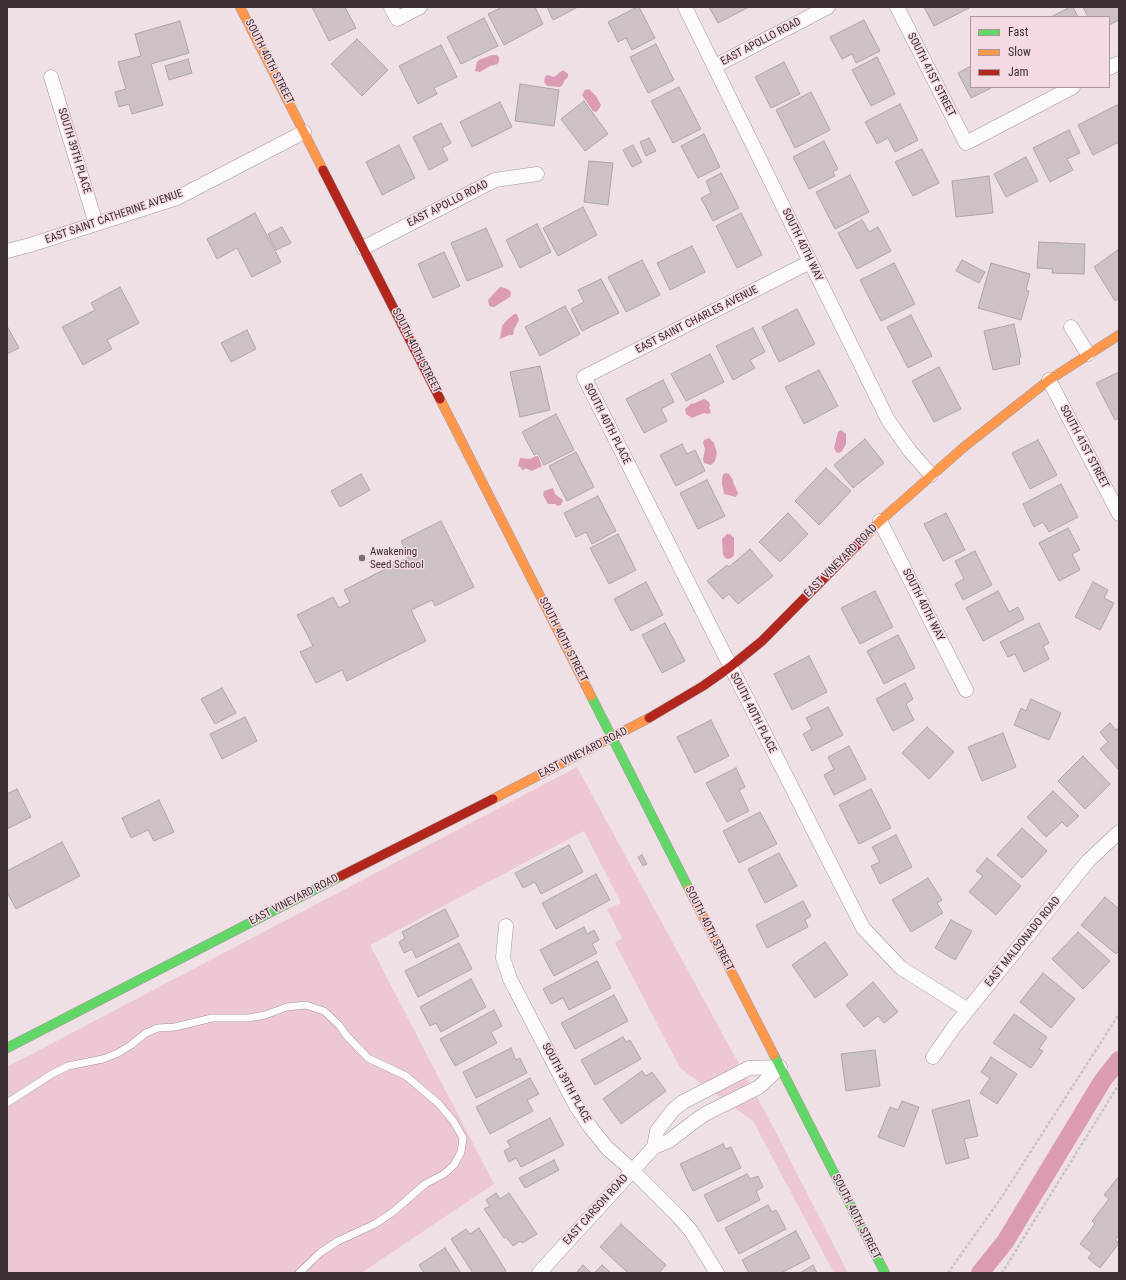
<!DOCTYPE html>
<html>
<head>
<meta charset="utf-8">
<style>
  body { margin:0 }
  #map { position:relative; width:1126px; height:1280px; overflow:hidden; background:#eee0e5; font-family:"Roboto Condensed",sans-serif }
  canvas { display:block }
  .frame { position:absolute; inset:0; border:8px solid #3a3034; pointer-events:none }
  .legend { position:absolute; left:970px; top:16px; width:140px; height:72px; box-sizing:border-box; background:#f4dae3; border:1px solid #aa969d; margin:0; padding:5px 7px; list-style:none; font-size:12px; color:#3a3034 }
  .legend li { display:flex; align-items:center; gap:8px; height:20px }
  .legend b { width:20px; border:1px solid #aa969d }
</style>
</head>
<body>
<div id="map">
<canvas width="1126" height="1280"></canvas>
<div class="frame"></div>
<ul class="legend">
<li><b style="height:5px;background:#63d668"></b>Fast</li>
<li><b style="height:5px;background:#ff974d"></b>Slow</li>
<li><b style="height:5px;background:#b3261e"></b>Jam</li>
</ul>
</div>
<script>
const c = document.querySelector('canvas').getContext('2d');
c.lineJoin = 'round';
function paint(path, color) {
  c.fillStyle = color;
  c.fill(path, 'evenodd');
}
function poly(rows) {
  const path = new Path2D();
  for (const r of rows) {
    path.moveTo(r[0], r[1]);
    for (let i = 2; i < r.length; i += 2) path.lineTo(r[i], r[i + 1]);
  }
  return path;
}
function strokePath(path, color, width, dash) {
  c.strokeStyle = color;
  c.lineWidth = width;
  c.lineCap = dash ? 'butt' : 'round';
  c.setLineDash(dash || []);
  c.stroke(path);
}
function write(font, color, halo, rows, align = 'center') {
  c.font = font + ' "Roboto Condensed",sans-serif';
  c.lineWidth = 3;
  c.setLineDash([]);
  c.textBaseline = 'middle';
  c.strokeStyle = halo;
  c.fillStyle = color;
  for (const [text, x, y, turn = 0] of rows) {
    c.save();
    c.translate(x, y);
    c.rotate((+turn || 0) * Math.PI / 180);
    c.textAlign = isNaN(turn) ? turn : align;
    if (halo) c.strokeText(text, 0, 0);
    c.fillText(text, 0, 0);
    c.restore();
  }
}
paint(poly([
  [577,767,771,1123,848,1273,834,1273,753,1121,680,1068,615,943,622,938,607,909,621,903,584,831,370,945,494,1184,361,1273,7,1273,7,1067]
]), '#eec7d4');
paint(poly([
  [492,55,496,55,499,57,499,61,498,64,490,66,480,72,475,71,477,62,479,60],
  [563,70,568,74,568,77,564,81,563,84,560,87,547,86,544,82,545,77,547,75,554,77],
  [589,89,596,96,601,105,599,109,596,112,593,111,582,95,585,90],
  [500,287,505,288,509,290,511,293,510,297,494,307,491,307,489,305,488,300],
  [514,314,517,314,519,320,514,329,513,335,509,335,500,339,502,326,507,320],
  [704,399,709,402,710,405,709,408,711,412,709,414,704,413,692,418,686,414,685,409,692,403,693,404],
  [841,430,846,434,846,444,842,451,839,453,836,452,834,448,838,432],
  [709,438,714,443,717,453,715,461,711,465,704,463,703,459,705,449,703,443,704,440],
  [536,456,538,456,542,466,532,471,525,468,524,470,521,469,521,467,518,466,520,458,530,459],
  [725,473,729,474,733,480,733,482,738,493,736,497,724,494,722,484,722,478,723,475],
  [553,488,555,494,563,500,561,505,558,506,555,504,548,504,543,495,544,491],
  [727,534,730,534,734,538,734,555,731,558,727,559,723,555,722,539]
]), '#dc9bb4');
strokePath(poly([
  [980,1273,1005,1242,1103,1080,1119,1060]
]), '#dc9bb4', 18);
const building = poly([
  [312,7,345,7,356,28,329,41,312,7],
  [502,7,535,7,543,24,504,45,488,14,502,7],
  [547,7,578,7,553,20,547,7],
  [637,7,639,7,655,38,632,50,626,38,618,42,608,22,637,7],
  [709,7,749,7,718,23,709,7],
  [924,7,969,7,969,8,934,26,924,7],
  [1070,7,1073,7,1078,17,1051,17,1070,7],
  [1083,7,1119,7,1119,20,1109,25,1109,17,1088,17,1083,7],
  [484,18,498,46,461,64,447,37,484,18],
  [864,20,880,51,856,63,852,54,842,59,830,37,864,20],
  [180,21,189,53,151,64,163,105,132,114,129,104,119,107,115,92,126,89,118,62,141,56,135,34,180,21],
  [357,39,388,70,362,96,331,64,357,39],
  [656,44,674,80,648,93,630,57,656,44],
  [441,45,457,77,434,88,437,94,418,104,399,66,441,45],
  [877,57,895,94,871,106,852,70,877,57],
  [188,59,192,73,169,80,165,66,188,59],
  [784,62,800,94,771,108,755,77,784,62],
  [971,66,971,87,993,87,971,98,958,73,971,66],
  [520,84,559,90,554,126,515,121,520,84],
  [679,87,701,129,673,143,651,101,679,87],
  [811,92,830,130,795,148,776,110,811,92],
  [584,101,608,134,585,151,561,119,584,101],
  [500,102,512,127,472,147,460,122,500,102],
  [900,104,918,140,895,152,888,138,877,144,865,122,900,104],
  [1117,105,1119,109,1119,142,1093,155,1078,125,1117,105],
  [441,123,451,143,442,148,448,160,429,170,413,137,441,123],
  [1069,130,1080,153,1067,159,1073,170,1050,182,1033,148,1069,130],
  [704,134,720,167,698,178,681,146,704,134],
  [649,138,656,151,646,156,640,142,649,138],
  [824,141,838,169,833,172,835,176,809,189,793,157,824,141],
  [399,145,415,178,382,195,366,162,399,145],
  [633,145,642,162,632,167,623,150,633,145],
  [922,149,939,183,913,196,895,162,922,149],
  [1026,157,1038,181,1006,197,994,174,1026,157],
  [589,161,613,163,608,205,584,202,589,161],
  [721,173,739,208,713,221,701,198,711,193,706,181,721,173],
  [850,175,869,212,835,229,816,192,850,175],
  [989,176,993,213,956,217,952,181,989,176],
  [583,207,597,235,558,256,543,228,583,207],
  [255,213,281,262,252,277,237,248,217,259,207,239,255,213],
  [741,213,762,255,737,268,716,226,741,213],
  [862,220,869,232,878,227,891,251,857,269,838,233,862,220],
  [537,224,551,252,520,268,506,240,537,224],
  [282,227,291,243,276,250,268,234,282,227],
  [486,228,503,266,467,281,451,243,486,228],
  [1039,242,1085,244,1084,274,1052,273,1053,269,1037,268,1039,242],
  [692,246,705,272,670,290,657,263,692,246],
  [1119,249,1119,298,1115,301,1094,267,1119,249],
  [444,252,460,286,433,298,418,264,444,252],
  [642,260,660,295,626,312,608,277,642,260],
  [962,260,985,272,979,283,956,271,962,260],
  [894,263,915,304,881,321,860,280,894,263],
  [991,263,1030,274,1026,290,1029,291,1021,320,978,308,991,263],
  [601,279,619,313,582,331,571,309,584,302,578,290,601,279],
  [120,287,139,323,107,340,112,349,83,365,62,327,95,310,91,303,120,287],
  [565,306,580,334,540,356,525,327,565,306],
  [797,309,815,344,779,362,762,327,797,309],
  [911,315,932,356,908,368,887,327,911,315],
  [1014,324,1021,357,1019,358,1020,364,993,370,984,331,1014,324],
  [7,326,19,348,7,354,7,326],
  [753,328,765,352,750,360,755,368,733,380,716,346,753,328],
  [247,330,256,349,231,362,221,343,247,330],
  [710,354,724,382,686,401,671,374,710,354],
  [540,366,550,410,520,417,510,372,540,366],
  [939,367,961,409,934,422,912,381,939,367],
  [819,370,838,406,804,424,785,387,819,370],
  [1119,372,1119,418,1115,420,1096,383,1119,372],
  [663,380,674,402,661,409,667,421,644,433,626,399,663,380],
  [556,414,574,450,544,465,538,453,534,455,522,432,556,414],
  [865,439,884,463,853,488,834,465,865,439],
  [1038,440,1057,475,1030,489,1012,453,1038,440],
  [682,444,687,454,695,450,705,471,676,486,660,455,682,444],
  [576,452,594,487,567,501,549,466,576,452],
  [826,468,851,491,819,525,795,501,826,468],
  [361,474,370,490,340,507,331,491,361,474],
  [707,480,725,516,698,529,680,493,707,480],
  [1061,484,1078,517,1049,532,1043,522,1034,527,1023,504,1061,484],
  [598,496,616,531,592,544,586,532,576,537,564,513,598,496],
  [788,513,808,534,780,562,759,542,788,513],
  [946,513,965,550,943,561,924,524,946,513],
  [441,521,474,587,435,606,432,600,411,610,426,641,347,681,342,670,316,683,300,652,313,646,297,615,333,597,339,608,350,602,344,590,409,557,401,541,441,521],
  [1068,528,1080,550,1072,554,1080,570,1059,581,1039,543,1068,528],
  [618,534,636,570,609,584,590,548,618,534],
  [750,549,773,576,738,604,729,594,723,599,707,581,727,565,729,567,750,549],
  [975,551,992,585,963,600,955,584,964,579,955,561,975,551],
  [646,582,663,615,631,631,614,599,646,582],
  [1093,582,1108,590,1104,598,1114,603,1100,630,1075,617,1093,582],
  [875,591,893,627,860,644,841,608,875,591],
  [998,591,1009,612,1018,607,1024,619,983,641,966,608,998,591],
  [665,623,685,661,662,673,642,635,665,623],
  [1039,623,1049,643,1043,646,1049,659,1024,672,1015,654,1008,657,1000,642,1039,623],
  [898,635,915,668,884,684,867,651,898,635],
  [809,656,827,692,792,710,774,674,809,656],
  [905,683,913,699,906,704,914,720,893,731,876,699,905,683],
  [222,688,236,713,215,724,201,699,222,688],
  [1031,699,1061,713,1049,740,1014,725,1021,708,1026,711,1031,699],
  [828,707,843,735,812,751,803,734,812,729,806,718,828,707],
  [245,717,257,741,222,759,210,734,245,717],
  [711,720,729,756,695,773,677,737,711,720],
  [1110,723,1116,730,1119,728,1119,770,1100,749,1108,742,1100,732,1110,723],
  [927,727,954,752,929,779,902,753,927,727],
  [1003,733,1016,767,982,781,968,747,1003,733],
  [849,746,866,779,834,795,824,775,834,769,828,757,849,746],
  [1083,756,1110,784,1085,809,1058,781,1083,756],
  [736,768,745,787,739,790,749,811,727,822,706,783,736,768],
  [17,789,31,817,7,829,7,794,17,789],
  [871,789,891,828,859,844,839,805,871,789],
  [1053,791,1079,816,1067,827,1062,822,1046,837,1027,817,1053,791],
  [159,800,174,832,154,841,148,830,131,838,122,818,159,800],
  [760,812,777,844,739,863,723,831,760,812],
  [1022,828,1047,851,1022,878,997,855,1022,828],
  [896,835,912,867,880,884,871,866,880,862,872,847,896,835],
  [62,842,80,876,16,909,7,892,7,871,62,842],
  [569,845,583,872,541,894,535,882,523,888,515,873,569,845],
  [779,853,797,886,765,903,748,869,779,853],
  [642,855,647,864,643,866,638,857,642,855],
  [987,858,1021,886,996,915,969,892,983,876,976,871,987,858],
  [596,874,610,900,556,929,542,903,596,874],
  [928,878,942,900,937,903,943,913,911,932,892,900,928,878],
  [1105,897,1119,909,1119,951,1116,954,1081,925,1105,897],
  [803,901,811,916,805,920,808,927,767,948,756,925,803,901],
  [445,909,459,936,416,958,412,949,404,953,399,942,405,938,402,932,445,909],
  [951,920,972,931,955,960,935,948,951,920],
  [584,927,587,934,594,930,599,940,592,944,597,953,554,976,540,950,584,927],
  [1078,932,1110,961,1083,989,1052,959,1078,932],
  [825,942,848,975,815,998,792,965,825,942],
  [459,943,472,969,418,997,405,971,459,943],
  [597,961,611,988,569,1010,563,998,551,1004,543,989,597,961],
  [1043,973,1075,999,1051,1028,1020,1002,1043,973],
  [471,979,486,1007,441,1032,436,1023,430,1026,420,1007,471,979],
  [873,982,898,1012,884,1023,878,1016,864,1027,846,1005,873,982],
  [614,995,628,1021,575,1049,561,1023,614,995],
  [494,1010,502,1026,491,1032,497,1043,455,1066,440,1039,494,1010],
  [1014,1014,1047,1037,1039,1049,1043,1051,1031,1068,993,1043,1014,1014],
  [623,1037,626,1042,630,1040,641,1059,595,1085,581,1060,623,1037],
  [511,1048,516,1060,520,1058,527,1073,476,1098,463,1072,511,1048],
  [875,1050,880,1086,846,1091,841,1054,875,1050],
  [991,1057,1017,1074,997,1104,980,1093,990,1078,981,1072,991,1057],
  [642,1071,646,1076,652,1072,666,1091,621,1124,603,1099,642,1071],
  [530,1078,539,1094,527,1100,533,1111,490,1134,476,1107,530,1078],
  [969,1100,978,1136,964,1139,969,1158,946,1164,932,1110,969,1100],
  [902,1101,919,1107,904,1147,878,1137,890,1107,898,1110,902,1101],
  [550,1118,564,1145,521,1167,516,1158,509,1162,504,1151,511,1147,507,1141,550,1118],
  [723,1144,726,1149,731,1147,741,1168,693,1191,680,1164,723,1144],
  [554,1160,559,1170,525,1188,519,1178,554,1160],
  [747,1174,750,1179,758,1176,763,1187,756,1191,760,1200,718,1222,704,1195,747,1174],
  [1119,1176,1119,1235,1115,1240,1119,1243,1100,1268,1088,1258,1092,1253,1080,1244,1095,1224,1092,1221,1109,1199,1104,1195,1119,1176],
  [496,1193,500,1199,509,1193,537,1234,522,1243,520,1241,513,1246,506,1237,504,1238,484,1209,490,1206,486,1200,496,1193],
  [768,1205,772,1212,776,1210,786,1229,739,1254,725,1228,768,1205],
  [621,1224,666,1265,659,1273,628,1273,600,1247,621,1224],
  [479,1228,506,1271,504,1273,473,1273,451,1239,466,1229,470,1234,479,1228],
  [796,1231,810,1258,781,1273,749,1273,742,1260,796,1231],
  [445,1248,461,1273,424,1273,419,1265,445,1248],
  [583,1265,591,1273,576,1273,583,1265],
  [602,1265,611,1273,594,1273,602,1265],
  [813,1265,817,1273,800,1273,813,1265]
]);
paint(building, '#ccc2c6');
strokePath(building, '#afa5a8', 1);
const lane = poly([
  [7,1103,52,1074,68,1066,103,1059,118,1053,131,1045,146,1033,158,1028,175,1027,212,1018,248,1018,265,1015,287,1007,306,1005,324,1011,339,1025,346,1035,368,1058,406,1076,438,1103,454,1122,463,1138,461,1152,454,1165,444,1174,425,1184,393,1212,375,1224,338,1241,321,1252,299,1273]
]);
const street = poly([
  [391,7,397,19,420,7],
  [685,7,888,420,910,451,931,475],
  [897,7,966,143,1073,87],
  [715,66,828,7],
  [1109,68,1119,63],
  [51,77,96,224],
  [363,248,495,180,537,174],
  [7,251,30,245,177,198,304,132],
  [810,262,584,377,863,928,901,968,968,1010],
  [1071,327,1088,354],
  [1049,380,1119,514],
  [880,521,966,690],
  [506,926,503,958,510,979,576,1106,591,1128,607,1148,632,1170,679,1217,691,1231,717,1273],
  [933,1057,954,1027,1088,861,1119,832],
  [654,1147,657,1131,673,1110,683,1102,749,1068,780,1067],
  [539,1273,654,1147,669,1141,695,1121,705,1114,759,1087,780,1067]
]);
const fast = poly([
  [591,696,689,889],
  [7,1048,341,876],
  [774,1055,885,1273]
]);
const slow = poly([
  [240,7,323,170],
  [440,399,591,696],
  [862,540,880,521,964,447,1049,380,1119,335],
  [493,799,649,718],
  [689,889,774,1055]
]);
const jam = poly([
  [323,170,440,399],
  [649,718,703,686,730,667,762,641,862,540],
  [341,876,493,799]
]);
strokePath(lane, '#a3999c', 8);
strokePath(street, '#a3999c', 15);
strokePath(fast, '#a3999c', 10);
strokePath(slow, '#a3999c', 10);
strokePath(jam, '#a3999c', 10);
strokePath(poly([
  [948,1273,1001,1198,1119,1014],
  [1002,1273,1119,1084]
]), '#c9c4c5', 2.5, [3, 2]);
strokePath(lane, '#fcfafb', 7);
strokePath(street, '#fcfafb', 14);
strokePath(fast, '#63d668', 9);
strokePath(slow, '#ff974d', 9);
strokePath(jam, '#b3261e', 9);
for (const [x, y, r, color] of [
  [362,558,4,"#796e72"]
]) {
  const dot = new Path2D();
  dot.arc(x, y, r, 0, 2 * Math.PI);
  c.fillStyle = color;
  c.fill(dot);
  strokePath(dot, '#f4dae3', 1.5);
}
write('11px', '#3a3034', '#f4dae3', [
  ["EAST APOLLO ROAD",761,42,-28],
  ["SOUTH 40TH STREET",269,62,63],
  ["SOUTH 41ST STREET",931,75,63],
  ["SOUTH 39TH PLACE",74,151,73],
  ["EAST APOLLO ROAD",448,204,-27],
  ["EAST SAINT CATHERINE AVENUE",114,217,-19],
  ["SOUTH 40TH WAY",802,245,64],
  ["EAST SAINT CHARLES AVENUE",697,320,-27],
  ["SOUTH 40TH STREET",416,351,63],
  ["SOUTH 40TH PLACE",607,424,63],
  ["SOUTH 41ST STREET",1084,447,62],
  ["EAST VINEYARD ROAD",841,561,-45],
  ["SOUTH 40TH WAY",923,605,63],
  ["SOUTH 40TH STREET",563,640,63],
  ["SOUTH 40TH PLACE",753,713,63],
  ["EAST VINEYARD ROAD",583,753,-27],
  ["EAST VINEYARD ROAD",294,900,-27],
  ["SOUTH 40TH STREET",709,929,63],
  ["EAST MALDONADO ROAD",1023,942,-51],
  ["SOUTH 39TH PLACE",566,1083,61],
  ["EAST CARSON ROAD",596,1210,-48],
  ["SOUTH 40TH STREET",856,1217,63]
]);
write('11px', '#3a3034', '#f4dae3', [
  ["Awakening",370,552],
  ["Seed School",370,565]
], 'left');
</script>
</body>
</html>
